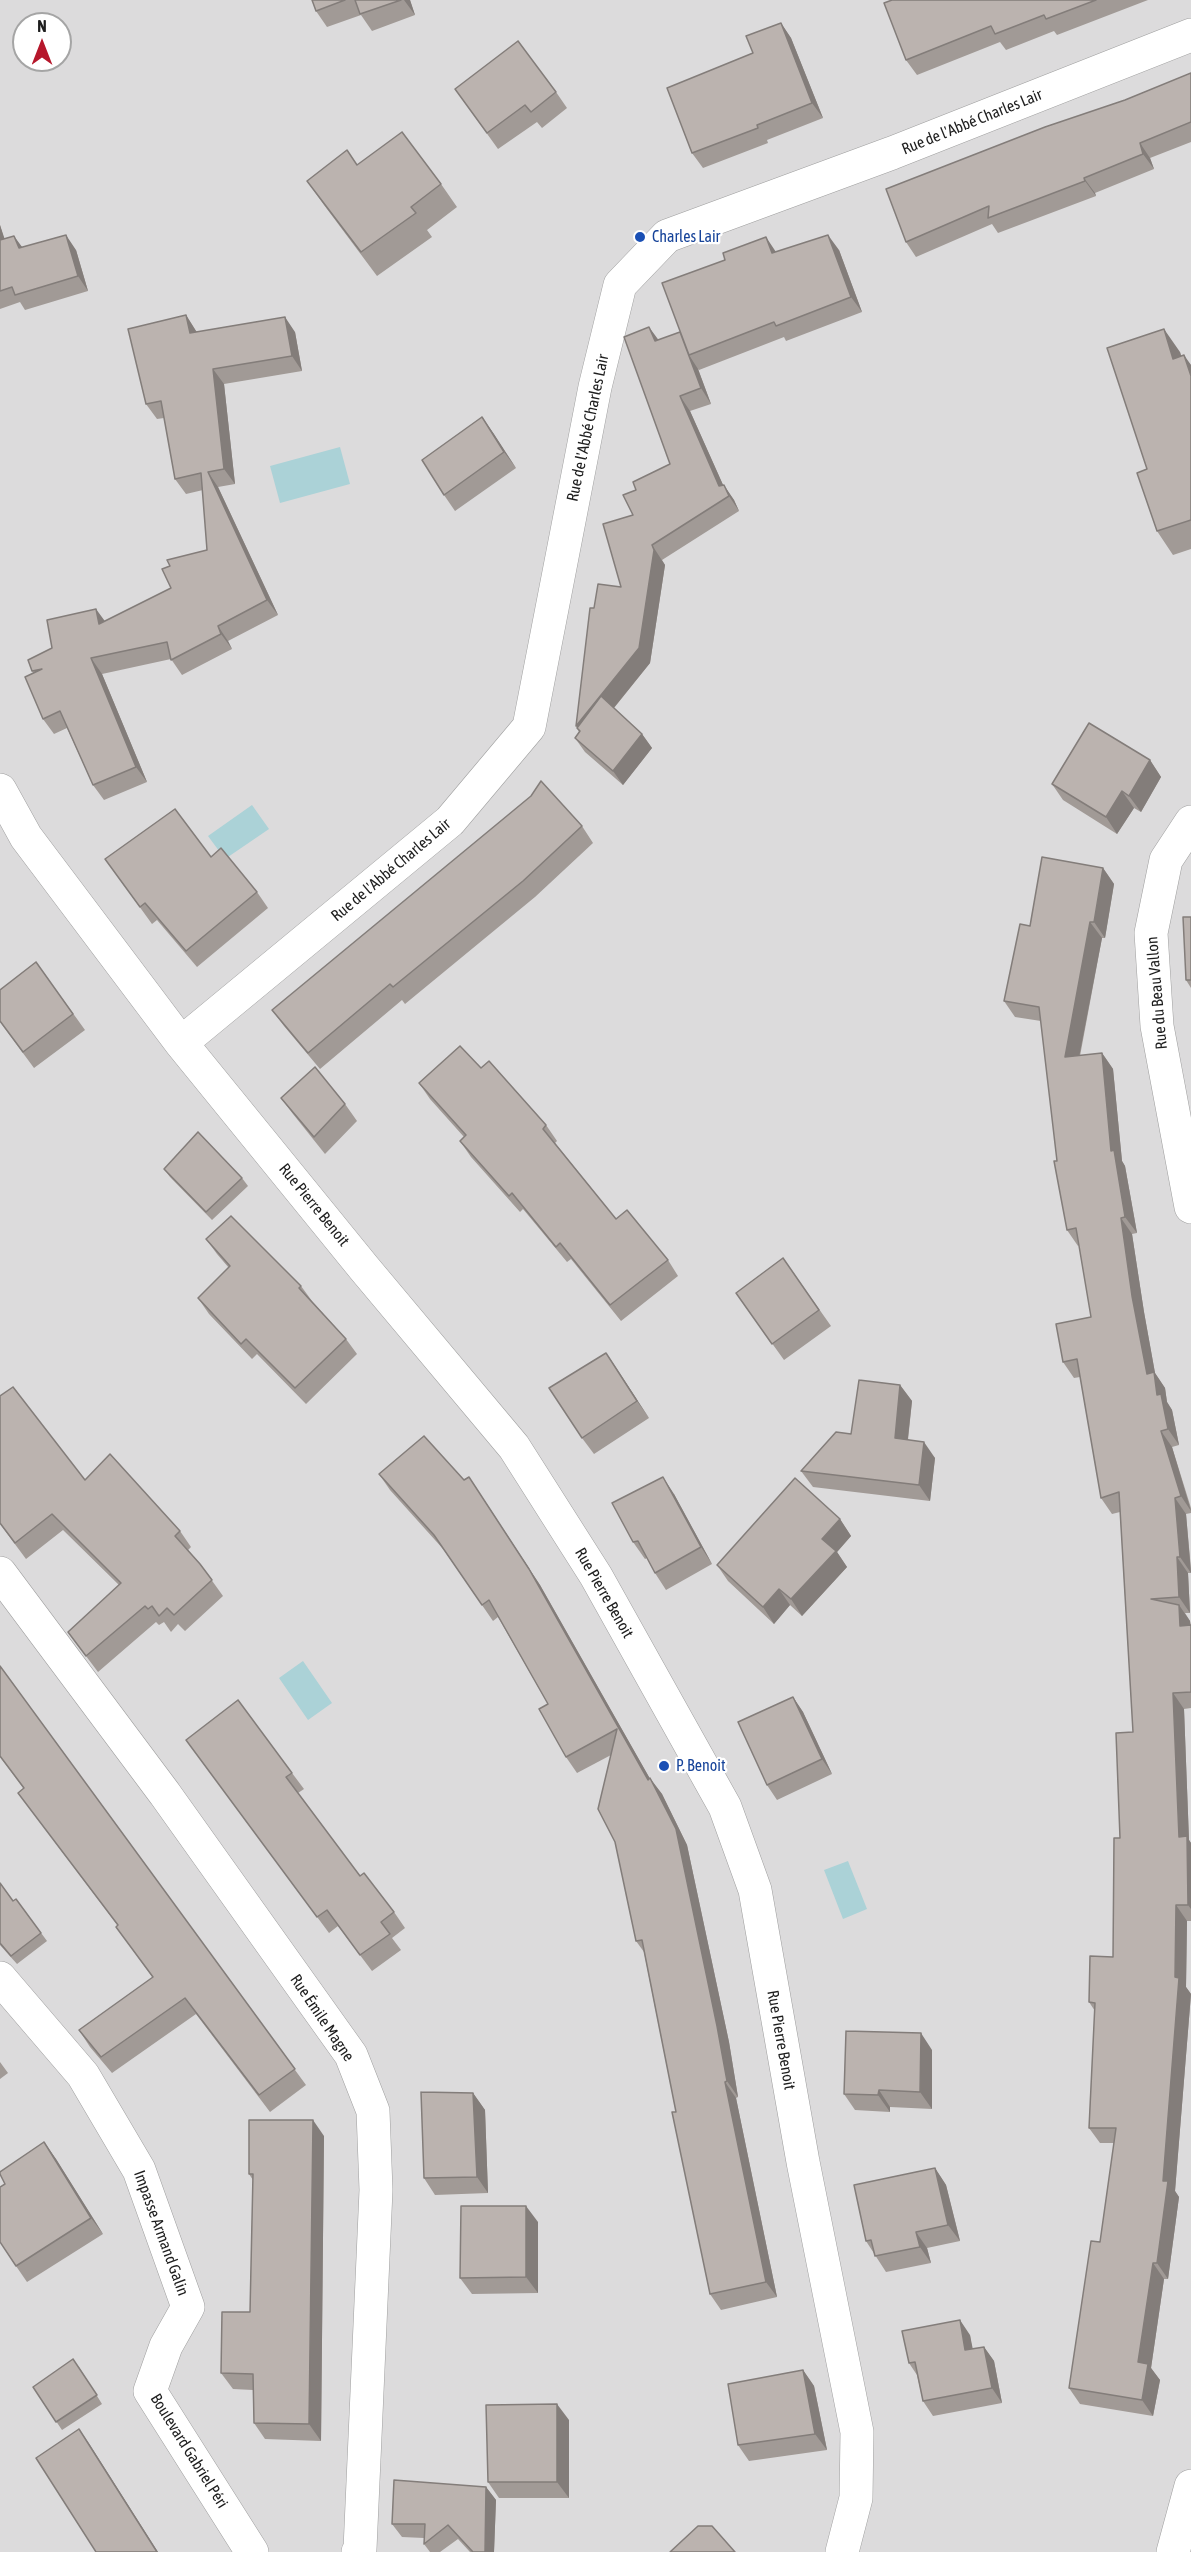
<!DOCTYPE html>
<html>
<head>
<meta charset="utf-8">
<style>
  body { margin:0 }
  #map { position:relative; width:1191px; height:2552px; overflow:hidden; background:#eeeae6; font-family:"Asap Condensed",sans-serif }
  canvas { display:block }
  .north { position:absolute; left:12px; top:12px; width:60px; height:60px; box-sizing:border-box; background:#fff; border:2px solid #a5a5a5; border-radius:50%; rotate:0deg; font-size:16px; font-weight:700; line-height:24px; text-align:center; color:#1e1e1e }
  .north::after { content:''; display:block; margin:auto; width:21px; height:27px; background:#b6172b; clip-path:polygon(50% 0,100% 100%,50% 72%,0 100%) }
</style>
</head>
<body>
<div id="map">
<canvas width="1191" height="2552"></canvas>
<div class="north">N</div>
</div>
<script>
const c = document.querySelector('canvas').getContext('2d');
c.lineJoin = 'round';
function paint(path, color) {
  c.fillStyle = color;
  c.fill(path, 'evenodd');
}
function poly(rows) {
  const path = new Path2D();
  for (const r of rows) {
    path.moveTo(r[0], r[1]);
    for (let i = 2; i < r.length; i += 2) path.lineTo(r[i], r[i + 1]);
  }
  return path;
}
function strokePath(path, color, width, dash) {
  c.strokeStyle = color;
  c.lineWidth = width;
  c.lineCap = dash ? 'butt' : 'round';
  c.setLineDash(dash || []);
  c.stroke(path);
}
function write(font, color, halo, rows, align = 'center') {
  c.font = font + ' "Asap Condensed",sans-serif';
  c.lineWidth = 4.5;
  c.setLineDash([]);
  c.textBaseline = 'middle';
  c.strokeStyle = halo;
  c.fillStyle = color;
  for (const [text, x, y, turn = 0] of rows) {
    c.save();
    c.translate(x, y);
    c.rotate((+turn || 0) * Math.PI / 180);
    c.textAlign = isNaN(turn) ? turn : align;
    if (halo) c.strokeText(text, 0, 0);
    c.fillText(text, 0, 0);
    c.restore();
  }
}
paint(poly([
  [0,0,1191,0,1191,2552,0,2552],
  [24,24,60,24,60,60,24,60]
]), '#dcdbdc');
paint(poly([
  [340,447,350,484,280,503,270,466],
  [252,805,269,829,225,859,208,836],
  [303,1661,332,1703,308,1720,279,1678],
  [848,1861,867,1909,843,1919,824,1870]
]), '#abd2d7');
const minor = poly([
  [0,790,26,837,181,1043,364,1268,514,1447,596,1576,725,1807,755,1890,803,2162,857,2432,856,2498,842,2552],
  [1191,822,1166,860,1151,933,1157,1026,1191,1207],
  [181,1043,450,821,529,727,595,387,620,285,667,236,892,153,1191,35],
  [0,1573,165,1794,351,2055,373,2111,376,2190,360,2549,358,2552],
  [0,1978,83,2075,139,2170,188,2307,166,2346,150,2391,252,2552],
  [1173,2552,1191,2486]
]);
strokePath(minor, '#9f9f9f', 34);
strokePath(minor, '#fff', 33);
paint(poly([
  [312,0,410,0,415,15,372,31,361,15,327,27,316,11],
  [892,0,1148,0,1057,35,1054,31,1006,50,1000,42,917,75,906,60],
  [781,23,791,38,823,118,767,140,768,143,703,168,692,153,753,53],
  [1191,73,1191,142,1150,158,1154,169,1095,193,1096,196,998,233,992,224,916,257,906,242,1125,100],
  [455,89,556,92,567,108,542,128,537,122,498,149],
  [357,165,441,184,457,207,427,230,432,237,377,276,324,205,307,181],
  [0,225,4,239,22,247,76,250,88,291,25,310,20,302,0,309],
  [839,250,862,312,786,341,784,337,699,370,698,369,711,404,690,411,723,485,734,500,739,511,662,560,665,565,650,663,614,708,642,734,652,748,623,785,585,752,575,738,579,732,577,728,594,608,621,587,633,515,636,490,670,464,658,340,680,332,776,252],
  [186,315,196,331,295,332,302,371,224,384,235,484,218,487,278,615,228,641,232,649,182,675,171,659,102,674,147,782,104,800,93,785,67,728,54,734,43,719,33,673,32,671,105,621,171,588,207,550,203,490,186,494,175,479,164,418,157,419,146,404],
  [1180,352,1181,356,1191,365,1191,549,1173,555,1157,531,1147,469],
  [482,417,516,468,455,511,444,495],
  [1150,760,1161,777,1141,812,1134,808,1117,834,1063,800,1052,784],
  [582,826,593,843,535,897,405,1004,402,1000,320,1069,284,1026,272,1010],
  [211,857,257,892,268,908,197,967,157,920,152,924,105,859],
  [1103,868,1114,884,1105,938,1102,938,1080,1056,1102,1053,1113,1069,1122,1161,1125,1166,1137,1233,1132,1234,1144,1312,1155,1373,1165,1388,1167,1402,1172,1410,1179,1445,1172,1447,1191,1508,1191,1513,1186,1514,1191,1569,1191,1573,1188,1573,1190,1613,1185,1613,1190,1621,1191,1625,1191,1708,1184,1709,1189,1840,1191,1843,1191,1921,1187,1921,1186,1987,1191,1994,1175,2191,1179,2197,1168,2279,1164,2279,1151,2368,1160,2380,1153,2416,1080,2404,1069,2388,1100,2242,1114,2143,1100,2143,1089,2128,1095,2011,1089,2002,1113,1957,1120,1838,1133,1732,1120,1512,1112,1514,1101,1498,1080,1377,1074,1378,1063,1362,1091,1317,1079,1245,1078,1246,1067,1230,1057,1161,1041,1021,1015,1017,1004,1001,1030,926],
  [1191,917,1191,988,1186,980],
  [36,962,85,1030,34,1068,0,1022,0,990],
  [481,1068,546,1125,557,1141,555,1143,616,1219,668,1260,678,1276,621,1321,571,1259,567,1262,523,1209,520,1212,471,1157,460,1141,464,1137,430,1099,419,1083],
  [281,1098,345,1104,357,1121,325,1154,293,1114],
  [164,1169,242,1178,248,1186,212,1220,170,1177],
  [206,1239,301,1286,312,1301,346,1339,357,1354,306,1404,257,1354,252,1359,209,1314,198,1298,229,1268,217,1254],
  [783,1258,831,1326,784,1360,736,1293],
  [606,1353,649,1418,594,1454,582,1438],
  [900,1385,912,1401,908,1440,935,1458,930,1501,813,1487,801,1471,851,1434],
  [0,1396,85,1480,180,1531,191,1547,188,1550,200,1564,223,1596,185,1631,178,1624,171,1632,164,1622,159,1625,156,1622,98,1672,68,1632,119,1585,63,1530,26,1559,0,1524],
  [379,1474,464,1480,469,1477,540,1585,650,1779,662,1794,687,1845,729,2042,738,2097,736,2098,777,2297,721,2310,710,2294,676,2112,644,1952,636,1941,611,1755,577,1773,566,1757,548,1704,498,1617,493,1621,444,1550,390,1490],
  [674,1494,712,1564,666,1590,655,1573,647,1558,645,1559,633,1542],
  [840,1519,851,1536,837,1552,847,1567,802,1616,790,1605,774,1624,728,1581,717,1565],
  [0,1666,306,2085,270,2112,196,2014,112,2073,90,2047,79,2030,153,1978,116,1927,118,1926,18,1793,24,1789,0,1757],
  [793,1697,803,1712,832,1774,777,1800,767,1785],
  [186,1740,292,1773,304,1789,298,1793,360,1876,394,1912,405,1928,392,1938,401,1950,372,1971,338,1926,329,1933],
  [0,1883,13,1901,16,1899,47,1941,17,1964,0,1945],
  [932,2050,932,2109,890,2107,890,2112,855,2110,844,2094],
  [0,2062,8,2073,0,2079],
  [473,2093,485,2110,488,2193,435,2195,424,2178],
  [324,2136,321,2441,265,2439,254,2423,253,2390,233,2389,221,2373,250,2312,253,2180,249,2174],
  [44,2142,56,2159,103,2234,27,2282,16,2266,5,2184],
  [935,2168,946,2185,960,2241,927,2248,931,2263,886,2272,866,2241],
  [538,2222,538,2293,472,2294,460,2278],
  [970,2335,972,2349,984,2347,994,2361,1002,2403,933,2416,923,2401,917,2375,909,2363],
  [79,2367,102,2404,62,2430,33,2387],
  [803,2370,814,2386,827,2450,749,2461,738,2445],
  [569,2420,569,2498,499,2498,488,2482],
  [486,2487,496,2500,494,2552,470,2552,458,2539,440,2552,430,2552,424,2544,424,2538,402,2537,392,2524]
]), '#a19a96');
paint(poly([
  [404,0,410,0,415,15],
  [781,23,791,38,823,118,812,103],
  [1140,143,1150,158,1154,169,1143,154],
  [1084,178,1095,193,1096,196,1085,181],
  [0,225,10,255,0,242],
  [66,235,76,250,88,291,78,276],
  [828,235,839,250,862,312,851,297],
  [14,236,25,251,19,248],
  [766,237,776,252,772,253],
  [186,315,196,331,200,348,190,333],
  [285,317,295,332,302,371,292,356],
  [649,327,660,342,655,341],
  [1164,329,1180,352,1189,382,1173,359],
  [680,332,689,355,698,369,711,404,701,388],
  [1184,355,1191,365,1191,376],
  [213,369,224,384,235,484,224,469],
  [680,396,690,411,728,496,719,486],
  [482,417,494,434,516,468,504,452],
  [208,472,218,487,278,615,267,600],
  [724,485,734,500,739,511,729,496],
  [652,545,665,565,650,663,587,741,576,726],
  [96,609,107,624,99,624],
  [218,626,228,641,232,649,221,634],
  [91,658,102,674,147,782,136,767],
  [642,734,652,748,623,785,613,771],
  [1150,760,1161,777,1141,812,1129,796],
  [1122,791,1134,808,1117,834,1106,817],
  [1103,868,1114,884,1105,938,1094,922],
  [1090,922,1102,938,1076,1073,1065,1057],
  [1102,1053,1113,1069,1122,1161,1125,1166,1137,1233,1125,1217,1111,1151],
  [1121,1218,1132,1234,1144,1312,1155,1373,1165,1388,1167,1402,1172,1410,1179,1445,1168,1429,1157,1395,1147,1374,1132,1296],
  [606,1353,617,1369,649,1418,637,1401],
  [900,1385,912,1401,906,1455,895,1438],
  [1161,1431,1172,1447,1191,1511,1181,1496],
  [924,1442,935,1458,930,1501,919,1485],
  [469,1477,540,1585,657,1791,650,1778,662,1794,687,1845,729,2042,738,2097,727,2081,648,1780],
  [663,1477,674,1494,712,1564,701,1547],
  [1175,1498,1186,1514,1191,1573,1180,1557],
  [840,1519,851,1536,837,1552,847,1567,802,1616,791,1599,822,1539],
  [1177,1557,1188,1573,1190,1613,1179,1597],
  [779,1589,790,1605,774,1624,763,1607],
  [1179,1605,1190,1621,1191,1641,1180,1626],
  [1173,1693,1184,1709,1189,1840,1191,1843,1191,1909,1188,1905,1179,1837],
  [793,1697,803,1712,832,1774,822,1759],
  [1176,1905,1187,1921,1186,1987,1191,1994,1175,2191,1179,2197,1168,2279,1157,2263,1163,2181,1175,1977],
  [921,2033,932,2050,932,2109,920,2092],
  [725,2082,736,2098,777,2297,766,2282],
  [879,2090,890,2107,890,2112,878,2095],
  [473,2093,485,2110,488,2193,477,2177],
  [313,2120,324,2136,321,2441,309,2424],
  [44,2142,56,2159,103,2234,91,2218],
  [935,2168,946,2185,960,2241,948,2225],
  [526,2206,538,2222,538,2293,526,2277],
  [916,2232,927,2248,931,2263,920,2247],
  [1153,2263,1164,2279,1151,2368,1160,2380,1153,2416,1142,2400,1138,2362],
  [960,2320,970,2335,976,2365,965,2350],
  [984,2347,994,2361,1002,2403,992,2388],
  [803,2370,814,2386,827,2450,815,2434],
  [557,2404,569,2420,569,2498,557,2482],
  [79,2429,90,2445,158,2552,157,2552],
  [486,2487,496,2500,494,2552,485,2552]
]), '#837d7a');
const building = poly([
  [312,0,345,0,316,11,312,0],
  [355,0,401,0,360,14,355,0],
  [892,0,1096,0,1046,19,1044,15,995,34,991,26,906,60,884,3,892,0],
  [781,23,812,103,757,125,758,128,692,153,667,88,753,53,746,36,781,23],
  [518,41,556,92,531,112,525,105,487,133,455,89,518,41],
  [1191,73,1191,122,1140,143,1143,154,1084,178,1085,181,988,218,989,206,906,242,886,189,1045,127,1125,100,1191,73],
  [402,132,441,184,411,207,416,213,361,252,307,181,347,150,357,165,402,132],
  [66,235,78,276,15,295,12,287,0,291,0,240,14,236,19,248,66,235],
  [828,235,851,297,776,326,774,322,689,355,662,283,725,260,723,253,766,237,772,253,828,235],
  [186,315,190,333,285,317,292,356,213,369,224,469,208,472,267,600,218,626,221,634,171,660,167,642,91,658,136,767,93,785,60,711,43,719,25,677,42,669,32,671,28,660,52,648,47,620,96,609,99,624,171,588,162,569,170,566,167,560,207,550,201,473,175,479,161,401,146,404,128,329,186,315],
  [649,327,655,341,680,332,701,388,680,396,719,486,724,485,729,496,652,545,654,550,639,648,576,726,590,608,594,608,598,584,621,587,603,524,633,515,623,495,636,490,633,482,670,464,624,337,649,327],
  [1164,329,1173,359,1184,355,1191,376,1191,520,1157,531,1137,473,1147,469,1107,348,1164,329],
  [482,417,504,452,444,495,422,460,482,417],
  [601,696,642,734,613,771,575,738,580,731,577,728,601,696],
  [1089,723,1150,760,1129,796,1122,791,1106,817,1052,784,1089,723],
  [541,781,582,826,523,881,393,987,390,984,308,1053,272,1010,531,796,541,781],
  [175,809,211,857,221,848,257,892,186,951,145,903,140,907,105,859,175,809],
  [1042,857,1103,868,1094,922,1090,922,1065,1057,1102,1053,1111,1151,1114,1150,1125,1217,1121,1218,1132,1296,1147,1374,1154,1372,1157,1395,1161,1394,1168,1429,1161,1431,1181,1496,1175,1498,1180,1557,1177,1557,1179,1597,1151,1599,1179,1605,1180,1626,1191,1625,1191,1692,1173,1693,1179,1837,1187,1836,1188,1905,1176,1905,1175,1977,1179,1978,1163,2181,1168,2181,1157,2263,1153,2263,1138,2362,1148,2364,1142,2400,1069,2388,1091,2241,1100,2242,1116,2128,1089,2128,1095,2003,1089,2002,1090,1956,1113,1957,1114,1838,1120,1838,1116,1733,1133,1732,1119,1492,1101,1498,1077,1359,1063,1362,1056,1324,1091,1317,1076,1228,1067,1230,1054,1161,1057,1161,1039,1007,1004,1001,1020,924,1030,926,1042,857],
  [1183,917,1191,917,1191,980,1186,980,1183,917],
  [36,962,73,1014,23,1052,0,1021,0,990,36,962],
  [460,1046,481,1068,489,1061,546,1125,543,1129,616,1219,627,1210,668,1260,610,1305,560,1243,556,1247,512,1193,509,1196,460,1141,466,1135,419,1083,460,1046],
  [315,1067,345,1104,314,1137,281,1098,315,1067],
  [198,1132,242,1178,206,1212,164,1169,198,1132],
  [231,1216,301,1286,299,1288,346,1339,295,1388,246,1339,241,1344,198,1298,230,1266,206,1239,231,1216],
  [783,1258,819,1310,772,1344,736,1293,783,1258],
  [606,1353,637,1401,582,1438,549,1388,606,1353],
  [859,1380,900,1385,895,1438,924,1442,919,1485,801,1471,836,1432,851,1434,859,1380],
  [13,1387,85,1480,110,1454,180,1531,175,1536,200,1564,212,1580,174,1615,167,1608,159,1616,152,1606,148,1609,145,1606,86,1656,68,1632,121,1583,52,1514,15,1543,0,1523,0,1396,13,1387],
  [424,1436,464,1480,469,1477,529,1569,648,1780,650,1778,676,1829,717,2026,727,2081,725,2082,766,2282,710,2294,672,2112,676,2112,642,1940,636,1941,615,1842,598,1809,617,1729,566,1757,539,1709,548,1704,489,1600,482,1605,434,1535,379,1474,424,1436],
  [663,1477,701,1547,655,1573,638,1541,633,1542,612,1503,663,1477],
  [795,1478,840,1519,822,1539,836,1551,791,1599,779,1589,763,1607,717,1565,795,1478],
  [0,1666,295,2069,259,2095,185,1998,101,2057,79,2030,153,1977,116,1927,118,1925,18,1793,24,1788,0,1756,0,1666],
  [793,1697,822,1759,767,1785,738,1722,793,1697],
  [238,1700,292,1773,286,1777,360,1876,364,1873,394,1912,381,1922,390,1934,360,1955,327,1910,317,1917,186,1740,238,1700],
  [0,1883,13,1901,16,1899,41,1933,11,1956,0,1943,0,1883],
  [846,2031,921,2033,920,2092,879,2090,878,2095,844,2094,846,2031],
  [421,2092,473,2093,477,2177,424,2178,421,2092],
  [249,2120,313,2120,309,2424,254,2423,253,2374,221,2373,222,2312,250,2312,253,2174,249,2174,249,2120],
  [44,2142,91,2218,16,2266,0,2242,0,2187,5,2184,0,2174,0,2172,44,2142],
  [935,2168,948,2225,916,2232,920,2247,875,2256,871,2240,866,2241,854,2185,935,2168],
  [461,2206,526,2206,526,2277,460,2278,461,2206],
  [960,2320,965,2350,984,2347,992,2388,923,2401,915,2362,909,2363,902,2331,960,2320],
  [73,2359,97,2395,56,2422,33,2387,73,2359],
  [803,2370,815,2434,738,2445,728,2384,803,2370],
  [557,2404,557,2482,488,2482,486,2405,557,2404],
  [79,2429,157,2552,96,2552,36,2458,79,2429],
  [394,2480,486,2487,485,2552,473,2552,448,2525,424,2544,425,2524,392,2524,394,2480],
  [698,2526,712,2526,735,2552,670,2552,698,2526]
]);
paint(building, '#bbb3af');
strokePath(building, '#837d7a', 1.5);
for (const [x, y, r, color] of [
  [640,237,6,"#1a4fb4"],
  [664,1766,6,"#1a4fb4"]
]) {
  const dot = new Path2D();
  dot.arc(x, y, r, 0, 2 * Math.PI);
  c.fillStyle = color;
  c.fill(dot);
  strokePath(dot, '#fff', 2);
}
write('16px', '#1e1e1e', '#fff', [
  ["Rue de l'Abbé Charles Lair",972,122,-22],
  ["Rue de l'Abbé Charles Lair",588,428,-78],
  ["Rue de l'Abbé Charles Lair",391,870,-40],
  ["Rue du Beau Vallon",1157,993,-95],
  ["Rue Pierre Benoit",314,1205,51],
  ["Rue Pierre Benoit",604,1593,60],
  ["Rue Émile Magne",322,2018,56],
  ["Rue Pierre Benoit",781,2040,80],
  ["Impasse Armand Galin",161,2233,70],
  ["Boulevard Gabriel Péri",189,2451,58]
]);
write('16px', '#164399', '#fff', [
  ["Charles Lair",652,237],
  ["P. Benoit",676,1766]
], 'left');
</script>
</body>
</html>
